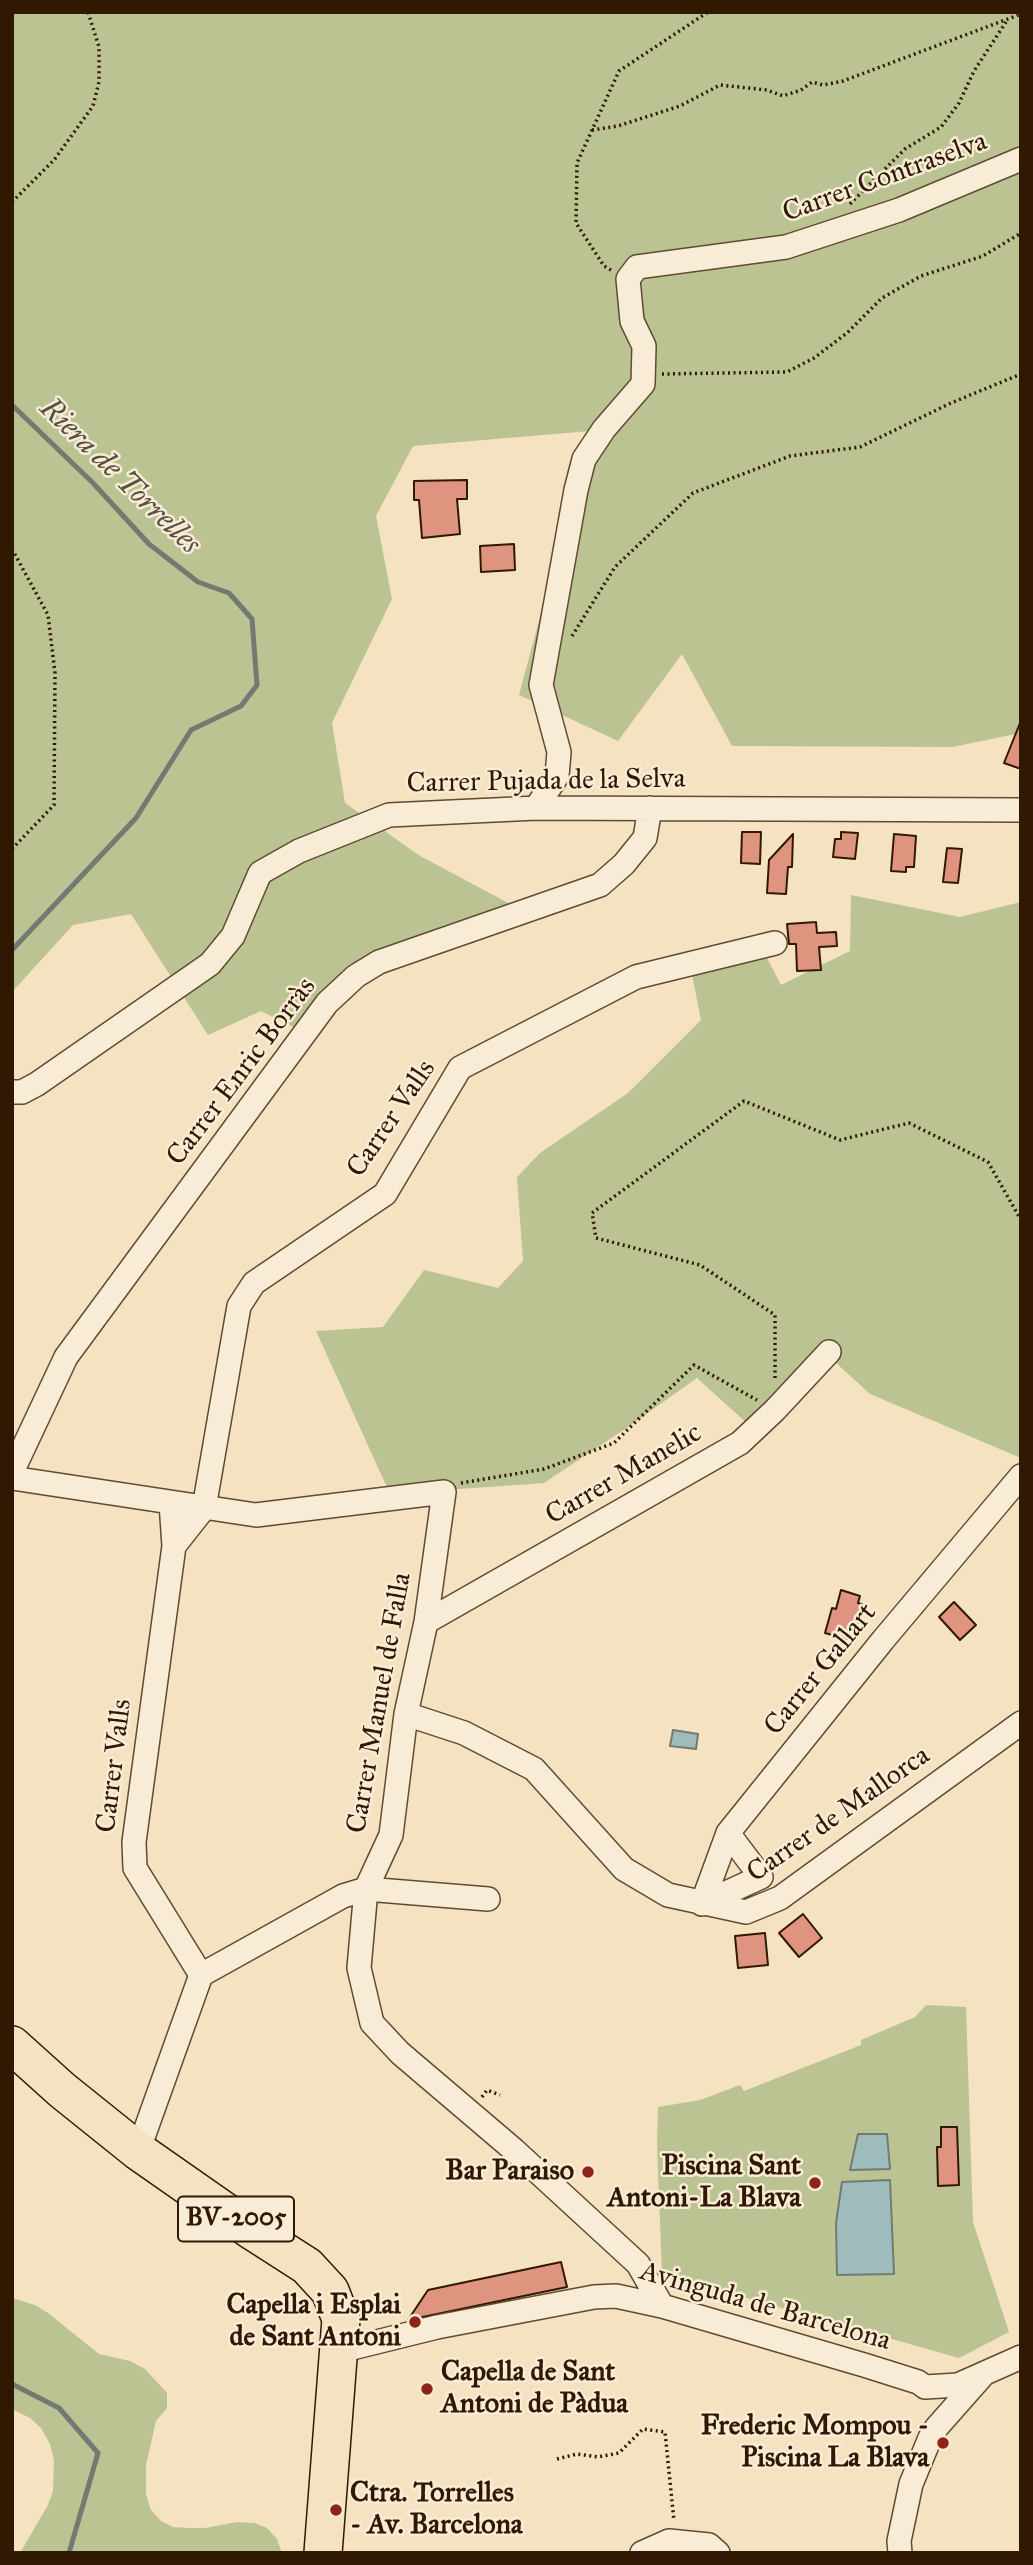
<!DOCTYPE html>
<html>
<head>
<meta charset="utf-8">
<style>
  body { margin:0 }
  #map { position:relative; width:1033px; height:2565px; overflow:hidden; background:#f4e2c0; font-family:"IM FELL Great Primer",serif }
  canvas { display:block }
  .frame { position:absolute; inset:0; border:14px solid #301802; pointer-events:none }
</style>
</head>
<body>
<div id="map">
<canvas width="1033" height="2565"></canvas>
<div class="frame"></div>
</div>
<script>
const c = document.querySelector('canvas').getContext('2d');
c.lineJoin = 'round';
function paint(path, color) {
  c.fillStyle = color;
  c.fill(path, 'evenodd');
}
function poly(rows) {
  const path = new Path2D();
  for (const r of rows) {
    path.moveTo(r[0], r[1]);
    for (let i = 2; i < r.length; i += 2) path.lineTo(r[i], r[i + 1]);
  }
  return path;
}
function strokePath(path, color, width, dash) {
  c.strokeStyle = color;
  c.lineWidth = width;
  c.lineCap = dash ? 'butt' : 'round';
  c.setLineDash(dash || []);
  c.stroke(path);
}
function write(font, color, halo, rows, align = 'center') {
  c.font = font + ' "IM FELL Great Primer",serif';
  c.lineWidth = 5;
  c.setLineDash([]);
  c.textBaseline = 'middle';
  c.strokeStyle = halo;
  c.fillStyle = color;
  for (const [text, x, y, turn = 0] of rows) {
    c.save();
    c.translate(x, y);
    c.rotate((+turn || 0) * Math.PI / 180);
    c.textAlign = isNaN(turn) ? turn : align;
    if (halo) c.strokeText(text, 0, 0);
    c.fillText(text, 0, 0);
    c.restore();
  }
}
paint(poly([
  [12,12,1021,12,1021,733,952,747,732,746,682,654,618,741,519,695,590,431,413,446,376,516,392,599,332,723,345,803,420,856,512,905,348,965,295,1028,261,1011,208,1035,131,914,73,925,12,992],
  [851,895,960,917,1021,902,1021,1458,870,1394,824,1352,749,1425,697,1378,625,1429,544,1483,390,1494,316,1331,383,1327,424,1270,498,1288,523,1261,517,1177,540,1153,628,1093,701,1020,692,975,766,956,781,985,850,951],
  [926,2005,966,2007,973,2222,1009,2332,959,2358,662,2274,657,2145,658,2107,700,2100,740,2085,744,2091,861,2045,861,2040,915,2017],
  [12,2298,35,2305,48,2313,99,2354,130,2361,145,2369,167,2393,167,2408,156,2421,146,2465,146,2495,151,2510,161,2521,173,2527,189,2528,205,2528,237,2522,255,2523,267,2528,277,2539,282,2553,20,2553,48,2505,53,2491,54,2460,50,2444,41,2428,30,2418,12,2409]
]), '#bcc392');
const water = poly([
  [673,1730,698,1734,696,1749,670,1746,673,1730],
  [858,2134,887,2134,890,2169,850,2170,858,2134],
  [890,2180,894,2274,837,2275,836,2223,842,2182,890,2180]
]);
paint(water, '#9fbcbc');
strokePath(water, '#737a72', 2);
strokePath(poly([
  [12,405,93,483,149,544,198,582,229,593,252,619,257,685,241,706,191,730,136,818,12,950],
  [12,2384,59,2408,98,2453,69,2553]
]), '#737a72', 5);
const building = poly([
  [467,480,467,499,457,499,460,534,422,538,419,500,414,500,414,481,467,480],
  [514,544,515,570,481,572,480,546,514,544],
  [1020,723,1021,724,1021,769,1004,763,1020,723],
  [742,832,761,832,760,864,741,863,742,832],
  [841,832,858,833,855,859,833,857,835,839,841,839,841,832],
  [793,834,792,867,788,867,786,894,767,893,769,860,793,834],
  [894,834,916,836,914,867,906,867,906,872,891,871,894,834],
  [947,848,962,849,958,883,943,882,947,848],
  [816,922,817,933,836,932,837,946,819,947,821,970,797,971,796,944,789,944,787,924,816,922],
  [841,1590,860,1596,858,1603,863,1605,856,1629,851,1628,847,1639,825,1633,832,1608,836,1609,841,1590],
  [954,1602,976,1625,960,1640,939,1617,954,1602],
  [803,1914,822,1938,799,1957,779,1933,803,1914],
  [765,1933,768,1965,738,1968,735,1936,765,1933],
  [941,2127,957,2127,959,2185,938,2186,937,2147,941,2147,941,2127],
  [561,2262,567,2287,408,2320,428,2290,561,2262]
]);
paint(building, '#df9480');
strokePath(building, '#301802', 2);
const street = poly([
  [536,808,557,776,559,752,541,685,576,490,584,459,604,429,643,384,644,346,632,321,628,279,637,267,786,247,899,210,1021,159],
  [12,1092,22,1092,37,1084,210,964,233,936,260,873,299,851,389,815,536,808,1021,810],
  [12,1472,66,1357,327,1003,356,976,379,962,600,885,624,864,645,838,650,808],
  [12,1478,256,1515,444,1492,426,1622,406,1714,391,1835,366,1889,359,1968,372,2023,400,2053,514,2150,638,2264,662,2306],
  [171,1503,174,1546,134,1842,135,1868,201,1975],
  [174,1546,204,1508,239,1306,254,1283,385,1194,460,1068,636,977,775,943],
  [426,1622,740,1443,775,1410,829,1352],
  [406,1714,464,1733,534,1769,624,1869,668,1895,746,1912,780,1898,1021,1723],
  [702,1904,728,1833,883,1640,1021,1476],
  [702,1904,761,1877,728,1833],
  [138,2151,201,1975,343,1896,366,1889,488,1899],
  [340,2351,437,2327,594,2297,616,2296,662,2306,864,2365,918,2382,925,2387],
  [925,2387,958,2385,1021,2357],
  [642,2553,669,2541,709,2545,718,2553],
  [900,2553,899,2541,911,2484,930,2438,937,2427,982,2376]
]);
const primary = poly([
  [12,2045,62,2090,138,2151,254,2232,307,2266,330,2291,341,2319,323,2553]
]);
strokePath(street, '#614a32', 26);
strokePath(primary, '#301802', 40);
strokePath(poly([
  [592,130,618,126,680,106,720,85,767,90,783,96,801,90,812,82,823,85,843,81,1021,14],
  [12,202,54,160,93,106,99,82,99,47,88,12],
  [850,204,905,149,941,127,959,103,974,71,1006,22],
  [611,270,604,266,576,223,577,163,619,71,708,12],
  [662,374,787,372,814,358,847,333,882,298,921,276,983,256,1021,233],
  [12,549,48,615,55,673,54,805,12,849],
  [572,636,615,567,693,493,790,456,860,447,951,403,1021,374],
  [775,1378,775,1315,700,1265,596,1238,592,1213,744,1101,840,1140,909,1123,988,1162,1021,1220],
  [461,1483,544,1469,614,1443,694,1365,757,1400],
  [482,2097,487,2090,500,2095],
  [557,2459,577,2454,598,2457,619,2453,643,2429,665,2432,674,2521]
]), '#301802', 3.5, [2, 3.5]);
strokePath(street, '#f8ecd6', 23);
strokePath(primary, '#f4e2c0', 37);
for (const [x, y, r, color] of [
  [588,2172,7,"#8f2418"],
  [815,2183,7,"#8f2418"],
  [415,2322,7,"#8f2418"],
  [427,2389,7,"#8f2418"],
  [943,2443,7,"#8f2418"],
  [336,2510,7,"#8f2418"]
]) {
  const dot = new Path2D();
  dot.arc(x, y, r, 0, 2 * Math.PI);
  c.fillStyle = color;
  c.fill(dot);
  strokePath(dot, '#f8ecd6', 2.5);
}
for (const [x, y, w] of [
  [236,2219,116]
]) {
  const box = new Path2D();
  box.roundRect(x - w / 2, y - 22.5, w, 45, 5);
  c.fillStyle = '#f8ecd6';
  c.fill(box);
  strokePath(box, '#301802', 2);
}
write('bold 26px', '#301802', null, [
  ["BV-2005",236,2219]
]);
write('28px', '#301802', '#f8ecd6', [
  ["Carrer Contraselva",885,178,-20],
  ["Carrer Pujada de la Selva",546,782,-1],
  ["Carrer Enric Borràs",242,1072,-53],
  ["Carrer Valls",392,1119,-56],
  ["Carrer Manelic",624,1475,-30],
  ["Carrer Gallart",821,1670,-51],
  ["Carrer Manuel de Falla",380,1703,-80],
  ["Carrer Valls",115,1766,-83],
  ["Carrer de Mallorca",839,1815,-35],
  ["Avinguda de Barcelona",765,2307,16]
]);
write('bold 28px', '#301802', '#f8ecd6', [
  ["Piscina Sant",801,2167],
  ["Antoni-La Blava",801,2199],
  ["Bar Paraiso",574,2172],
  ["Capella i Esplai",401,2306],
  ["de Sant Antoni",401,2338],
  ["Capella de Sant",441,2373,"left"],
  ["Antoni de Pàdua",441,2405,"left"],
  ["Frederic Mompou -",929,2427],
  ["Piscina La Blava",929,2459],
  ["Ctra. Torrelles",350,2494,"left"],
  ["- Av. Barcelona",350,2526,"left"]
], 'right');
write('italic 30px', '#575143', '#f8ecd6', [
  ["Riera de Torrelles",119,477,44]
]);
</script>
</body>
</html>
